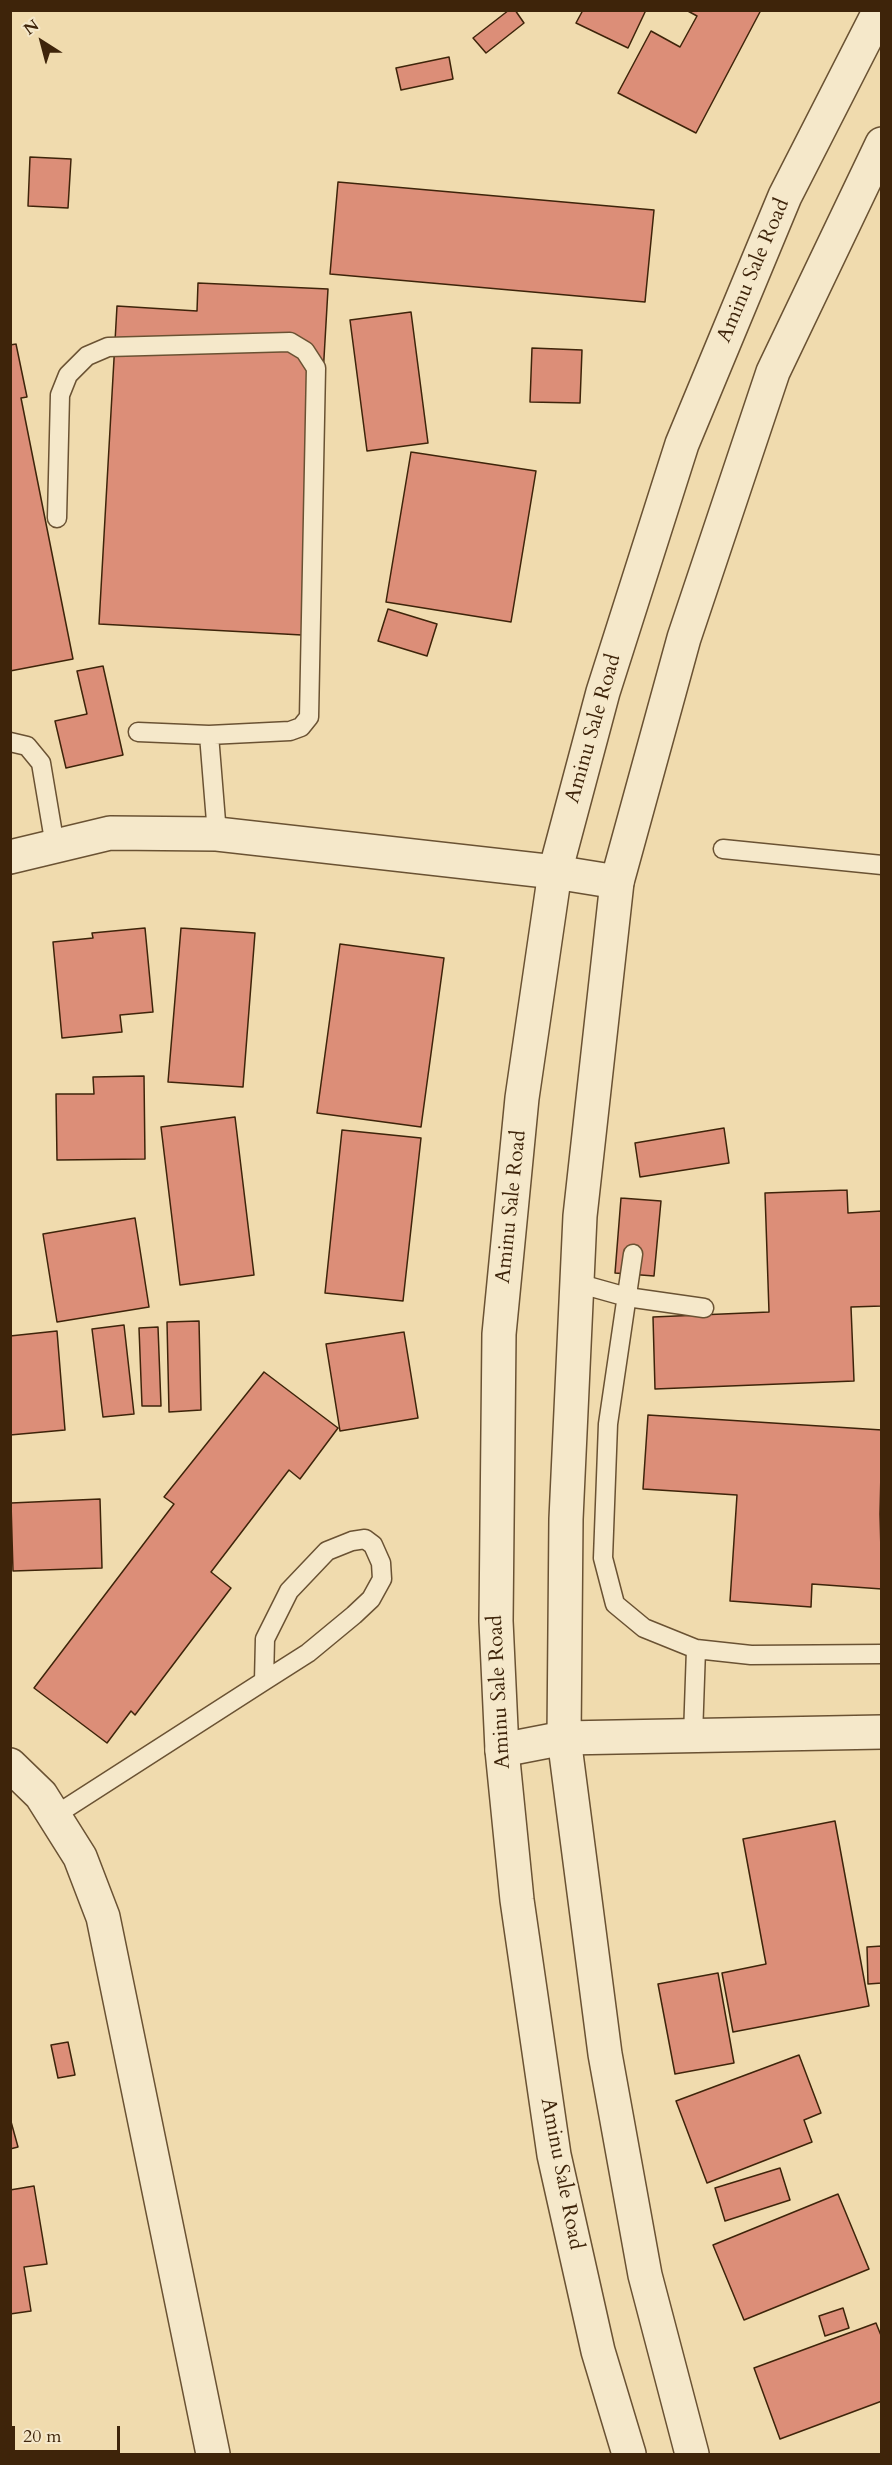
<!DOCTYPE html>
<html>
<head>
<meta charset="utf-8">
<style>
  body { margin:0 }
  #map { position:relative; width:892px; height:2465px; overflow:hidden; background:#f0dbae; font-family:Cardo,serif }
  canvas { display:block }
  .frame { position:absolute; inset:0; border:12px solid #3e240a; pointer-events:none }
  .north { position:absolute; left:12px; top:12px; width:60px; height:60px; -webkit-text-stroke:4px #f5e8ca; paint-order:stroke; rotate:324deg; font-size:16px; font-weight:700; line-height:24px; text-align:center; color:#3e240a }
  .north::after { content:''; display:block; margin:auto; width:21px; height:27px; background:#3e240a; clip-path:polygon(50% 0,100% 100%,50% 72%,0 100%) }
  .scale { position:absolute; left:12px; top:2426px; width:108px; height:27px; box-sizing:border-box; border:3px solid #3e240a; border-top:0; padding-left:8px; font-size:18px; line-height:21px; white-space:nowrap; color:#3e240a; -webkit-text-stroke:4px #f5e8ca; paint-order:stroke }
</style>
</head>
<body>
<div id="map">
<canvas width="892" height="2465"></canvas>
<div class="frame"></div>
<div class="north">N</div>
<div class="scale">20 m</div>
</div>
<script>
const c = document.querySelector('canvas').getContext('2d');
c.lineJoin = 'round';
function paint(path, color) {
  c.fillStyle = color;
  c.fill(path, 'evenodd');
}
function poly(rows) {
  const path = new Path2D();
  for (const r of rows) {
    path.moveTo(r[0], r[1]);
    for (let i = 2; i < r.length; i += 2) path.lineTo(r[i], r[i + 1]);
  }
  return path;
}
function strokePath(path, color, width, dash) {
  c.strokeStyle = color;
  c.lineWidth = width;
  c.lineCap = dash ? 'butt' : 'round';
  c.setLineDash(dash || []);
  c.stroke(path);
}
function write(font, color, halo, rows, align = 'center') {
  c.font = font + ' Cardo,serif';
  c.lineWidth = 4.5;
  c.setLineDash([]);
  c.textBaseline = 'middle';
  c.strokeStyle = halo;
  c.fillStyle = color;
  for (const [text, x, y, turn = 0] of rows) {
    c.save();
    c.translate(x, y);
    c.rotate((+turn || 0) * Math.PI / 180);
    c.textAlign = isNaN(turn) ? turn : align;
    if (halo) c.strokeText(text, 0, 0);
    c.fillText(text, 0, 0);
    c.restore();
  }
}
const building = poly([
  [509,10,515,10,524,23,486,53,473,38,509,10],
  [583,10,646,10,628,48,576,23,583,10],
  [686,10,761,10,696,133,618,93,651,31,680,47,697,16,686,10],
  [449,57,453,79,401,90,396,68,449,57],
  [30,157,71,159,68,208,28,206,30,157],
  [338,182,654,210,645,302,330,274,338,182],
  [198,283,328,289,311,582,305,581,302,635,99,624,117,306,197,311,198,283],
  [411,312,428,443,367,451,350,320,411,312],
  [16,344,27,397,21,398,73,659,10,671,10,345,16,344],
  [532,348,582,350,580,403,530,402,532,348],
  [411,452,536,471,511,622,386,602,411,452],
  [388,609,437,624,427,656,378,641,388,609],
  [103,666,123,755,66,768,55,721,87,714,77,671,103,666],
  [145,928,153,1012,120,1015,122,1032,62,1038,53,942,93,938,92,933,145,928],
  [181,928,255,933,243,1087,168,1082,181,928],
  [340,944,444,958,421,1127,317,1113,340,944],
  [144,1076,145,1159,57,1160,56,1094,94,1094,93,1077,144,1076],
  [235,1117,254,1275,180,1285,161,1127,235,1117],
  [724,1128,729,1163,640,1177,635,1143,724,1128],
  [342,1130,421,1138,403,1301,325,1293,342,1130],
  [847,1190,848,1213,882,1211,882,1306,851,1307,854,1381,655,1389,653,1317,769,1312,765,1193,847,1190],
  [621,1198,661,1201,654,1276,615,1273,621,1198],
  [135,1218,149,1307,57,1322,43,1234,135,1218],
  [199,1321,201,1410,169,1412,167,1322,199,1321],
  [124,1325,134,1414,103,1417,92,1329,124,1325],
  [158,1327,161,1406,142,1406,139,1328,158,1327],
  [57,1331,65,1430,10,1435,10,1336,57,1331],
  [404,1332,418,1418,340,1431,326,1344,404,1332],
  [264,1372,338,1428,300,1479,289,1470,211,1572,231,1588,135,1715,131,1711,107,1743,34,1688,174,1504,164,1497,264,1372],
  [648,1415,882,1430,880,1514,882,1589,812,1584,811,1607,730,1601,737,1495,643,1489,648,1415],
  [100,1499,102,1568,13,1571,11,1503,100,1499],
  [835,1821,869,2006,733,2032,722,1973,766,1964,743,1839,835,1821],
  [882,1946,882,1983,868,1984,867,1947,882,1946],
  [718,1973,734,2063,675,2074,658,1984,718,1973],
  [68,2042,75,2075,58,2078,51,2045,68,2042],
  [799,2055,821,2113,804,2120,812,2142,707,2183,676,2101,799,2055],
  [10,2118,18,2147,10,2149,10,2118],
  [780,2168,790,2200,725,2221,715,2188,780,2168],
  [34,2186,47,2264,24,2267,31,2311,10,2314,10,2190,34,2186],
  [838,2194,869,2269,744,2320,713,2245,838,2194],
  [843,2308,849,2328,825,2336,819,2316,843,2308],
  [876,2323,882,2338,882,2401,780,2439,754,2368,876,2323]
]);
paint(building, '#dc8e78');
strokePath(building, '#3e240a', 1.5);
const service = poly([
  [57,518,60,395,68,375,87,356,108,347,290,342,305,351,316,368,309,717,301,727,290,731,209,735,138,732],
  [209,735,217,834],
  [10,742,27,746,41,763,55,846],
  [723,849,882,865],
  [633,1254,608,1424,603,1558,615,1604,644,1628,696,1649,693,1736],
  [577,1283,627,1297,704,1308],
  [696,1649,751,1655,882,1654],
  [54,1816,264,1681,308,1653,354,1615,371,1599,382,1579,381,1563,373,1545,365,1539,352,1541,327,1551,289,1591,265,1639,264,1681]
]);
const minor = poly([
  [10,857,110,833,217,834,555,872,617,882],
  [502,1750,564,1738,882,1732],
  [10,1765,41,1795,80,1857,103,1917,213,2454]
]);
const tertiary = poly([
  [629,2454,598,2351,554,2155,517,1900,502,1750,496,1621,499,1334,522,1098,555,872,603,692,682,444,785,196,880,10],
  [692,2454,645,2275,605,2054,564,1738,566,1519,580,1216,617,882,684,638,773,372,882,144]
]);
strokePath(service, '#6a5233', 21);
strokePath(minor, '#6a5233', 36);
strokePath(tertiary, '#6a5233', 36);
strokePath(service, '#f5e8ca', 18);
strokePath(minor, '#f5e8ca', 33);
strokePath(tertiary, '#f5e8ca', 33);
write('21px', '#3e240a', '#f5e8ca', [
  ["Aminu Sale Road",754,271,-67],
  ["Aminu Sale Road",594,729,-74],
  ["Aminu Sale Road",512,1207,-84],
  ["Aminu Sale Road",500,1692,-93],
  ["Aminu Sale Road",561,2174,79]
]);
</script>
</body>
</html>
